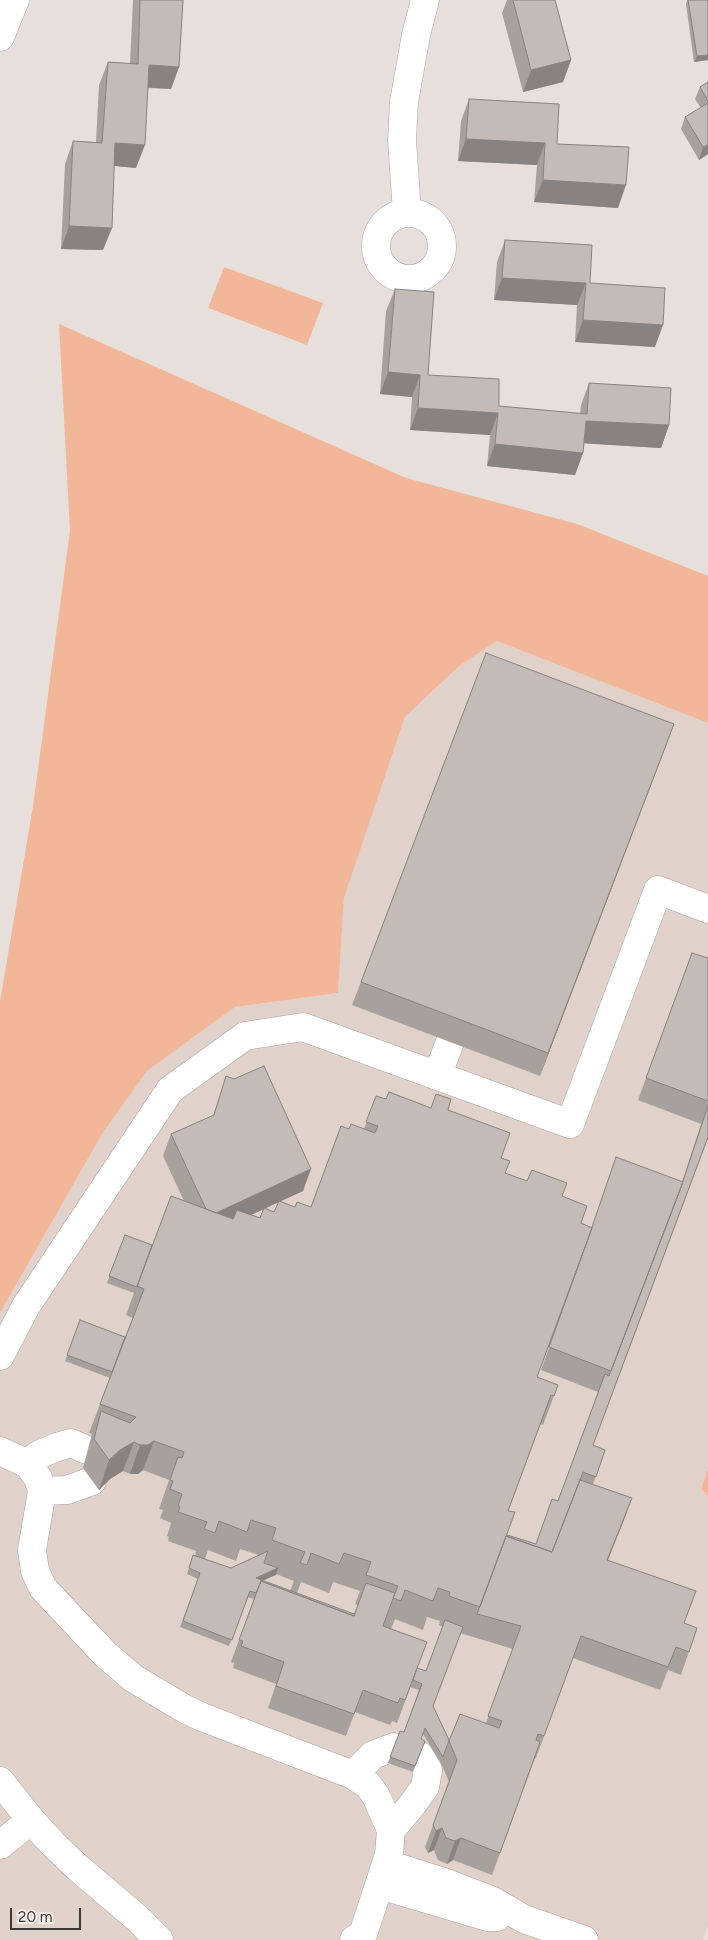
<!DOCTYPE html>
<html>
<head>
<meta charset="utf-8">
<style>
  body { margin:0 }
  #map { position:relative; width:708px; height:1940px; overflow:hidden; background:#e6dfdb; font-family:Figtree,sans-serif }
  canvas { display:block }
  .scale { position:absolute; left:10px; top:1908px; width:71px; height:22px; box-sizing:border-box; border:2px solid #3c3a38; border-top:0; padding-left:6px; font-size:15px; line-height:18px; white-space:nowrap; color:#3c3a38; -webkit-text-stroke:4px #f3ece8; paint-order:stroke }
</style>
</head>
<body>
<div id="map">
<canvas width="708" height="1940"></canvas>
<div class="scale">20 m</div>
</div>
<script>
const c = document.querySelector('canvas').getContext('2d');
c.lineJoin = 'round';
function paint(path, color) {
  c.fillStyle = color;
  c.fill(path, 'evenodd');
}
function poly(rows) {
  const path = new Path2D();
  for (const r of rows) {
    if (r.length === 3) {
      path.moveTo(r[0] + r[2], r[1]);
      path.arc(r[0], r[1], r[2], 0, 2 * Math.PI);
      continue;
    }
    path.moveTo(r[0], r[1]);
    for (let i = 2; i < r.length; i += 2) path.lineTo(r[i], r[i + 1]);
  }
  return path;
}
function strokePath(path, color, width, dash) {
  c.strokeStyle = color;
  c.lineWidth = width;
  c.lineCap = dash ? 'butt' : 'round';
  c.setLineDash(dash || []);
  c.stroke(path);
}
paint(poly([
  [497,641,708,723,708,1469,701,1489,708,1496,708,1924,703,1940,0,1940,0,1313,102,1134,147,1071,235,1007,338,993,344,898,405,717,458,667]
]), '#e0d2ca');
paint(poly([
  [224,267,323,303,307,345,208,308],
  [59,324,406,478,577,524,708,576,708,723,497,641,458,667,405,717,344,898,338,993,235,1007,147,1071,102,1134,0,1313,0,1002,33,806,70,531],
  [708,1469,708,1496,701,1489]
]), '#f2b798');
const minor = poly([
  [0,37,15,0],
  [407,212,402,140,404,102,416,35,425,0],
  [409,246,33],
  [437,1076,450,1042],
  [0,1356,26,1306,170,1090,245,1036,303,1027,570,1124,658,890,708,909],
  [0,1451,28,1464,38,1478,42,1491,32,1550,35,1571,43,1588,106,1655,133,1678,185,1709,202,1717,353,1775,368,1785,376,1796,391,1830,389,1855,363,1934,354,1940],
  [28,1464,38,1455,57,1447,71,1443,87,1450],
  [42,1491,67,1490,92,1481],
  [353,1775,373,1755,394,1747,419,1755,428,1770,425,1787,412,1805,391,1830],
  [0,1781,31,1820,53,1844,77,1867,137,1918,159,1940],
  [0,1845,31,1820],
  [387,1864,444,1882,493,1901,524,1919,584,1940],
  [380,1885,488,1917,497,1917]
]);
strokePath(minor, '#a9a39f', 29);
strokePath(minor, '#fff', 28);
paint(poly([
  [133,0,183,0,179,67,171,89,148,88,136,168,114,166,103,250,61,249,65,164,73,141,96,142,99,85,108,62,130,64],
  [507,0,555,0,571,60,563,82,523,92,502,13],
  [687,0,708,0,708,60,694,62,686,4],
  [708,82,708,154,699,160,681,129,685,117,701,108,695,99,700,87],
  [469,99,557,144,618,208,534,202,537,165,458,161,461,121],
  [505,240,590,283,655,347,575,342,577,305,494,300,497,262],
  [395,289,428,375,499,406,580,414,581,405,589,383,669,425,661,448,584,443,583,453,575,475,487,466,490,435,410,430,412,397,380,394,386,311],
  [674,724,540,1076,352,1005,361,982],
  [692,953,708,958,708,1138,593,1445,605,1450,593,1484,632,1498,608,1560,684,1623,697,1628,681,1675,668,1670,660,1690,573,1658,536,1758,535,1758,492,1875,453,1860,447,1864,438,1860,434,1850,428,1853,425,1847,449,1782,441,1763,423,1734,421,1739,425,1741,413,1772,388,1763,400,1731,404,1732,419,1690,410,1687,412,1683,397,1723,392,1721,390,1725,355,1712,346,1736,268,1708,276,1684,233,1668,234,1663,231,1662,254,1599,248,1597,229,1646,180,1627,198,1579,187,1574,193,1555,195,1556,196,1551,168,1541,169,1537,167,1536,171,1523,160,1518,163,1510,159,1509,169,1480,143,1470,138,1474,130,1474,123,1471,110,1479,99,1490,83,1468,92,1434,89,1433,110,1378,65,1361,80,1320,125,1337,133,1318,126,1315,134,1293,107,1283,125,1235,152,1245,184,1201,163,1156,171,1134,213,1116,226,1076,303,1191,280,1201,295,1207,311,1207,349,1129,364,1129,376,1096,386,1099,431,1108,448,1110,501,1158,505,1173,562,1196,581,1223,591,1227,682,1182,701,1124,638,1100],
  [278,1202,274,1212,265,1208],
  [264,1209,260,1218,251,1215],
  [561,1313,541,1370,598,1392,558,1501,536,1544,485,1594,508,1511,540,1424,543,1425,558,1385,537,1377],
  [240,1549,259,1555,231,1568,205,1559,208,1550,236,1561],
  [276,1574,294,1581,290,1591,263,1581],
  [301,1582,329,1593,333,1582,360,1591,355,1604,358,1605,354,1614,297,1593],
  [427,1617,440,1621,439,1625,443,1627,426,1671,417,1668,391,1629,395,1619,423,1630],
  [460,1633,513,1649,486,1723,449,1740,433,1706]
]), '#a7a19d');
paint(poly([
  [708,55,708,60,694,62,697,56],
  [571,60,563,82,523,92,531,70],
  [149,65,179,67,171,89,141,87],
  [466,139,545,143,537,165,458,161],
  [115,143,145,145,136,168,107,165],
  [708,145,708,154,699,160,703,147],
  [543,180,626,185,618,208,534,202],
  [69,226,112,228,103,250,61,249],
  [502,278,586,283,577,305,494,300],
  [583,320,663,325,655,347,575,342],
  [388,372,420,375,412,397,380,394],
  [418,408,498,413,490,435,410,430],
  [586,421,669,425,661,448,578,443],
  [495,444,583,453,575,475,487,466],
  [674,724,666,746,540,1076,548,1053],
  [311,1169,303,1191,201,1238,209,1215],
  [154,1441,143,1470,138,1474,130,1474,140,1445],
  [134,1442,123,1471,110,1479,99,1490,109,1460,120,1450],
  [632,1498,624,1520,599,1582,607,1560],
  [278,1568,276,1575,254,1584,256,1578],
  [442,1828,434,1850,428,1853,436,1831],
  [461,1838,453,1860,447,1864,455,1841]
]), '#888380');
const building = poly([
  [140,0,183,0,179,67,149,65,145,145,115,143,112,228,69,226,73,141,102,143,108,62,138,64,140,0],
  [513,0,555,0,571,60,531,70,513,0],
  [688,0,708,0,708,55,697,56,688,0],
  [708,82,708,101,700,87,708,82],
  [469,99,559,104,557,144,629,147,626,185,543,180,545,143,466,139,469,99],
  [708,103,708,145,703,147,685,117,708,103],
  [505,240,592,245,590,283,665,288,663,325,583,320,586,283,502,278,505,240],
  [395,289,434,292,428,375,499,379,499,406,587,414,589,383,671,388,669,425,586,421,583,453,495,444,498,413,418,408,420,375,388,372,395,289],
  [486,653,674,724,548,1053,361,982,486,653],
  [692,953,708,958,708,1101,646,1078,692,953],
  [264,1066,311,1169,216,1213,206,1209,171,1134,214,1115,226,1076,234,1079,264,1066],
  [389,1092,431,1108,436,1094,451,1099,448,1110,510,1133,501,1158,510,1161,505,1173,527,1181,532,1170,567,1183,562,1196,587,1206,581,1223,592,1228,537,1377,558,1385,554,1396,551,1395,508,1511,515,1512,480,1607,449,1596,450,1592,438,1588,433,1601,405,1590,401,1601,393,1598,398,1586,366,1575,371,1562,344,1553,339,1564,311,1553,307,1565,300,1563,305,1552,272,1540,276,1528,251,1520,247,1532,219,1521,215,1533,204,1529,207,1522,178,1512,180,1507,178,1506,182,1494,170,1489,173,1481,170,1480,178,1457,182,1458,184,1452,154,1441,148,1445,140,1445,134,1442,120,1450,109,1460,94,1439,101,1411,130,1423,136,1417,100,1404,144,1289,137,1286,171,1196,233,1219,237,1210,260,1218,264,1208,274,1212,279,1201,295,1207,297,1202,311,1207,341,1126,349,1129,351,1124,375,1133,378,1126,366,1122,376,1096,386,1099,389,1092],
  [708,1106,708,1137,593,1445,605,1450,596,1477,583,1472,552,1552,506,1536,507,1535,536,1544,552,1499,558,1501,605,1374,609,1376,681,1187,708,1106],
  [616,1157,683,1182,611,1371,549,1347,592,1228,592,1227,616,1157],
  [125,1235,152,1245,137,1287,109,1276,125,1235],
  [80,1320,125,1337,112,1372,67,1355,80,1320],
  [580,1480,632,1498,607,1560,696,1591,684,1623,697,1628,689,1652,676,1647,668,1667,581,1636,544,1736,538,1734,536,1740,540,1742,500,1853,461,1838,455,1841,446,1838,442,1828,436,1831,433,1825,457,1760,449,1741,460,1714,499,1728,502,1721,488,1716,521,1626,477,1614,506,1536,552,1552,580,1480],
  [268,1551,264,1563,278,1568,256,1578,354,1614,354,1616,261,1581,256,1593,250,1591,232,1640,183,1621,200,1573,189,1568,193,1555,231,1568,268,1551],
  [261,1581,354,1616,366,1583,395,1593,383,1626,427,1642,405,1700,400,1698,398,1703,363,1690,354,1714,276,1686,284,1662,241,1646,243,1641,239,1640,261,1581],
  [445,1620,463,1627,433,1706,449,1740,443,1757,425,1728,421,1739,425,1741,415,1766,390,1757,400,1731,404,1732,422,1684,413,1680,417,1668,426,1671,445,1620]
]);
paint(building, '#c2bbb7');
strokePath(building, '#888380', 1);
</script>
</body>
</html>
